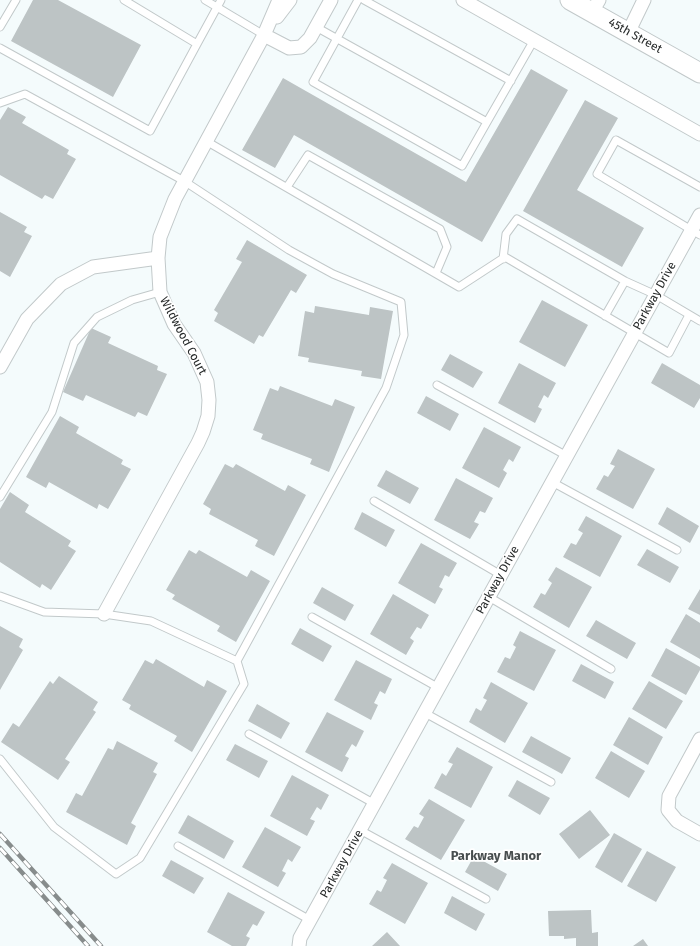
<!DOCTYPE html>
<html>
<head>
<meta charset="utf-8">
<style>
  body { margin:0 }
  canvas { display:block; background:#f4fbfc }
</style>
</head>
<body>
<canvas width="700" height="946"></canvas>
<script>
const c = document.querySelector('canvas').getContext('2d');
c.lineJoin = 'round';
function paint(path, color) {
  c.fillStyle = color;
  c.fill(path, 'evenodd');
}
function poly(rows) {
  const path = new Path2D();
  for (const r of rows) {
    path.moveTo(r[0], r[1]);
    for (let i = 2; i < r.length; i += 2) path.lineTo(r[i], r[i + 1]);
  }
  return path;
}
function strokePath(path, color, width, dash) {
  c.strokeStyle = color;
  c.lineWidth = width;
  c.lineCap = dash ? 'butt' : 'round';
  c.setLineDash(dash || []);
  c.stroke(path);
}
function write(font, color, halo, rows, align = 'center') {
  c.font = font + ' "Fira Sans",sans-serif';
  c.lineWidth = 3.5;
  c.setLineDash([]);
  c.textBaseline = 'middle';
  c.strokeStyle = halo;
  c.fillStyle = color;
  for (const [text, x, y, turn = 0] of rows) {
    c.save();
    c.translate(x, y);
    c.rotate((+turn || 0) * Math.PI / 180);
    c.textAlign = isNaN(turn) ? turn : align;
    if (halo) c.strokeText(text, 0, 0);
    c.fillText(text, 0, 0);
    c.restore();
  }
}
paint(poly([
  [33,0,58,0,141,45,113,97,11,41],
  [531,69,568,90,482,242,294,135,275,168,242,150,283,78,466,182],
  [585,100,618,118,577,190,644,228,622,267,523,211],
  [8,107,26,117,22,123,69,150,67,154,76,159,53,199,45,195,42,199,0,175,0,120],
  [0,212,27,227,24,232,32,236,10,277,0,271],
  [247,240,307,275,296,293,291,290,263,337,259,335,254,344,214,321,218,313,214,310,242,262,236,259],
  [542,300,588,325,565,367,519,342],
  [315,306,369,315,370,307,393,311,381,379,361,376,362,371,308,362,309,358,298,356,305,311,314,313],
  [91,328,111,337,108,343,158,366,157,370,167,374,147,416,138,412,135,417,86,395,83,401,63,392],
  [450,354,483,372,473,388,441,370],
  [519,363,556,383,548,398,544,395,538,407,542,409,535,423,498,403],
  [662,363,700,385,700,398,694,408,651,383],
  [280,386,332,406,335,399,355,407,329,472,310,464,312,459,261,439,263,434,253,430,270,388,278,391],
  [426,396,459,414,450,431,417,413],
  [60,416,79,427,76,433,123,460,121,464,131,469,108,509,99,504,97,509,49,482,46,488,26,477],
  [484,427,521,447,513,462,509,459,503,470,507,473,499,488,462,468],
  [618,449,655,469,633,509,596,489,604,475,608,477,615,466,610,464],
  [225,464,233,468,236,464,285,491,288,485,306,495,274,556,255,546,258,540,209,514,211,509,203,504],
  [386,470,419,488,410,504,377,486],
  [456,478,493,498,485,513,480,511,474,522,479,524,470,539,434,520],
  [10,492,29,505,25,512,71,541,68,546,76,551,51,590,42,584,40,588,0,562,0,509],
  [667,507,699,526,690,543,658,524],
  [362,512,395,530,386,547,354,529],
  [586,516,622,536,600,577,563,557,571,543,576,545,583,533,578,530],
  [421,543,457,563,449,577,445,575,439,587,443,589,435,604,398,583],
  [647,549,679,567,670,583,637,565],
  [189,550,196,554,199,550,247,577,251,570,270,581,236,642,217,631,220,626,172,599,175,595,166,590],
  [556,567,592,587,569,628,533,607,541,593,545,595,552,583,548,580],
  [322,587,354,605,345,621,313,603],
  [700,589,700,615,688,609],
  [393,594,429,615,421,629,417,627,410,638,414,641,406,655,370,634],
  [686,614,700,623,700,659,670,642],
  [596,620,636,643,627,659,586,636],
  [0,626,23,639,19,647,23,650,0,690],
  [300,628,332,646,323,662,291,644],
  [520,631,556,650,534,691,497,672,505,657,510,659,516,647,513,645],
  [666,648,700,667,700,670,686,695,651,676],
  [156,659,204,687,207,680,227,691,192,752,174,741,177,736,129,709,131,705,122,700,145,660,153,664],
  [356,660,392,679,385,694,380,691,374,703,378,705,371,720,334,700],
  [581,664,614,682,605,699,572,681],
  [59,676,98,702,93,710,96,712,65,759,70,762,58,780,1,742,13,723,19,727,50,681,53,684],
  [649,681,683,701,666,729,632,709],
  [491,682,528,703,505,743,469,722,476,708,481,711,487,700,483,698],
  [257,704,290,723,281,739,248,721],
  [327,712,364,731,356,747,352,744,345,756,349,758,342,772,305,752],
  [629,717,663,737,648,765,613,745],
  [531,736,571,758,562,774,522,752],
  [117,741,158,763,153,772,157,774,131,823,136,826,127,845,66,812,76,793,82,796,108,748,113,750],
  [235,744,268,761,259,778,226,760],
  [457,747,493,767,471,808,434,788,442,773,446,776,453,764,448,762],
  [611,751,645,771,629,798,595,778],
  [292,775,329,795,321,810,317,807,310,819,315,821,307,836,270,816],
  [517,780,550,798,540,815,508,796],
  [429,799,465,820,441,860,405,839,414,826,418,828,424,817,419,814],
  [590,810,610,835,579,859,559,834],
  [188,815,234,841,224,859,178,833],
  [265,827,301,847,292,862,288,859,282,871,286,873,278,887,242,867],
  [614,833,642,849,622,883,595,867],
  [647,851,676,867,656,902,627,886],
  [474,856,507,874,498,891,465,872],
  [171,860,204,878,194,894,162,876],
  [392,863,428,883,405,924,369,904,377,890,381,892,387,880,383,878],
  [228,892,265,912,257,926,253,924,246,936,250,938,246,946,232,946,207,932],
  [452,896,485,914,476,931,444,913],
  [591,910,592,933,598,932,598,946,576,946,576,938,564,939,564,936,549,936,548,911],
  [387,932,400,946,372,946],
  [643,939,648,946,633,946]
]), '#bdc4c5');
const service = poly([
  [124,0,197,44,221,0],
  [205,0,264,35],
  [358,0,313,82,462,166,487,122],
  [364,0,511,81],
  [0,27,16,0],
  [316,27,487,122,534,40],
  [0,48,150,131,197,44],
  [0,103,25,94,184,181,289,250,333,274,401,302,404,335,386,388,237,661,244,684,140,858,116,874,54,827,0,759],
  [206,141,459,287,505,257,669,353,689,315],
  [287,187,308,155,440,229,447,247,436,273],
  [700,187,616,140,597,174,700,235],
  [503,259,506,234,517,219,625,281],
  [605,316,625,281,656,295,700,321],
  [437,385,567,456],
  [552,482,677,550],
  [0,497,52,412,74,343,97,317,132,300,160,292],
  [374,501,501,575],
  [0,596,44,612,104,614,151,621,237,661],
  [489,597,611,669],
  [312,617,439,688],
  [425,713,551,782],
  [249,734,375,804],
  [360,830,486,899],
  [178,846,310,920]
]);
const minor = poly([
  [463,0,700,134],
  [592,12,599,0],
  [277,17,290,0],
  [628,33,644,0],
  [264,35,289,48,301,47,310,38,331,0],
  [0,367,27,319,61,284,93,267,158,258],
  [104,614,198,443,203,432,208,416,209,400,207,382,194,353,174,324,160,292,158,258,160,237,175,199,264,35,279,0],
  [700,739,669,796,668,810,677,821,700,834],
  [299,946,300,938,700,215]
]);
const secondary = poly([
  [570,0,700,73]
]);
strokePath(service, '#c2c9ca', 9);
strokePath(minor, '#c2c9ca', 15);
strokePath(secondary, '#c2c9ca', 21);
strokePath(service, '#fff', 7);
strokePath(minor, '#fff', 13);
strokePath(secondary, '#fff', 19);
const rail = poly([
  [0,834,101,946],
  [0,848,88,946]
]);
strokePath(rail, '#878c8c', 4.5);
strokePath(rail, '#fff', 3, [9]);
write('12px', '#262929', '#fff', [
  ["45th Street",635,36,29],
  ["Parkway Drive",655,296,-61],
  ["Wildwood Court",183,336,62],
  ["Parkway Drive",498,580,-61],
  ["Parkway Drive",342,864,-61]
]);
write('bold 13px', '#484e4f', '#fff', [
  ["Parkway Manor",496,856]
]);
</script>
</body>
</html>
